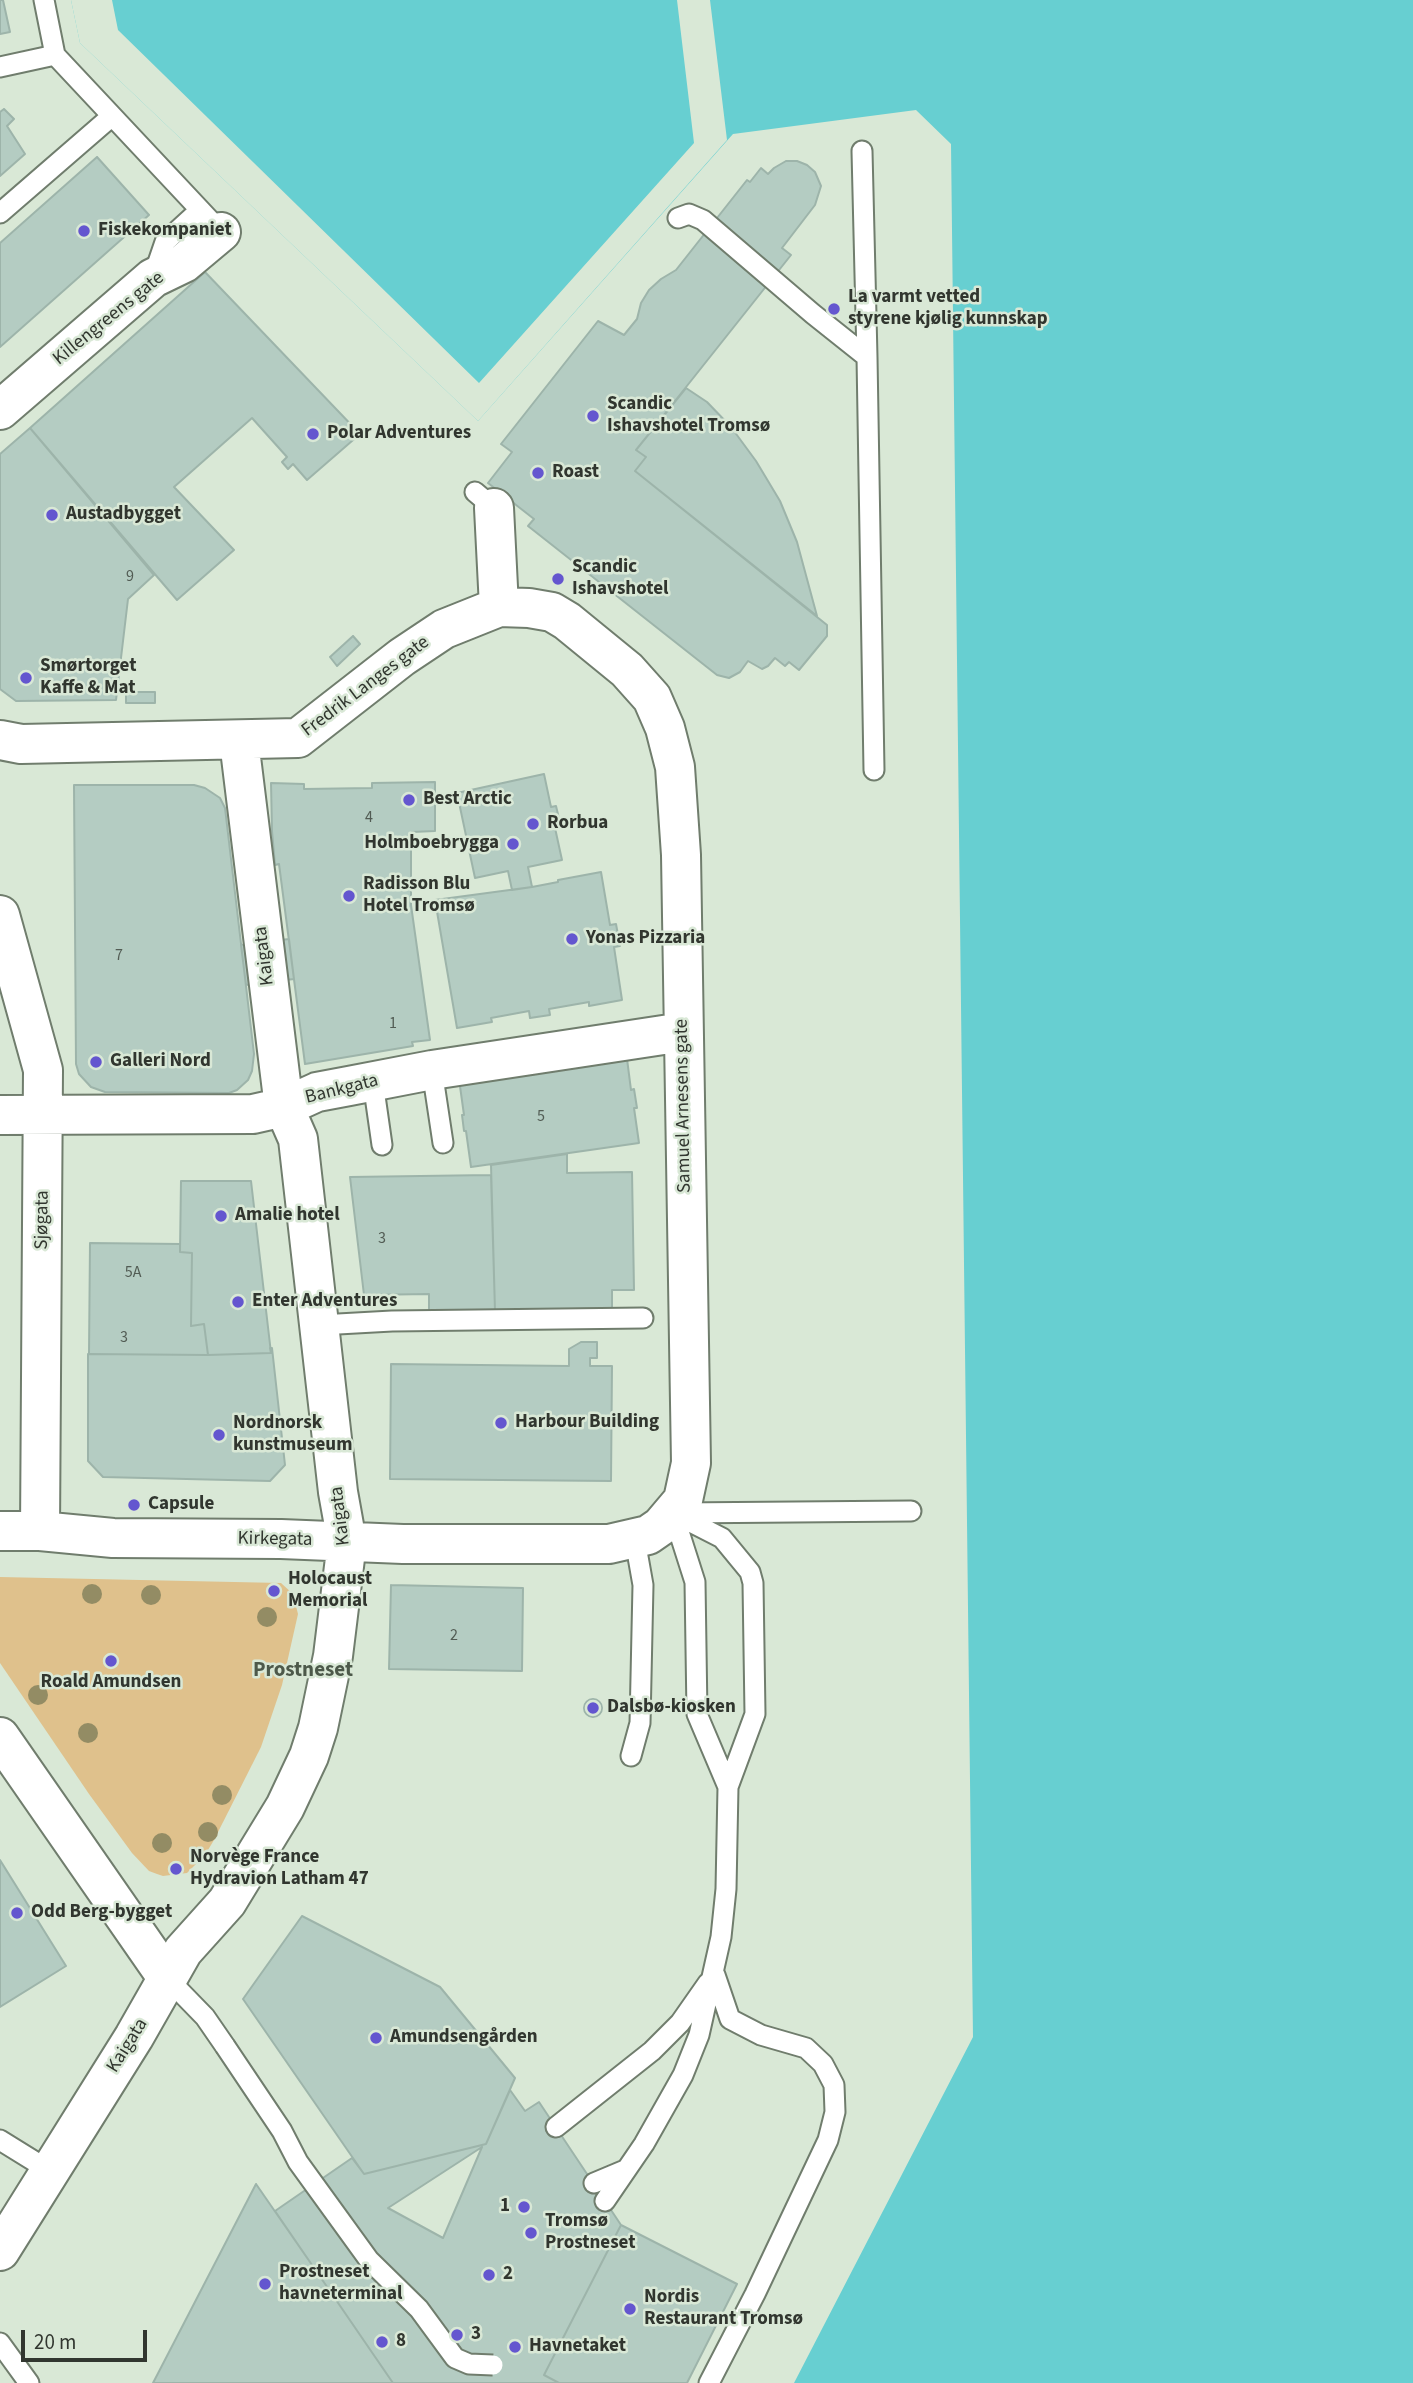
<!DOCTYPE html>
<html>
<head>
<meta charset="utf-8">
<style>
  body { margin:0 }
  #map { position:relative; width:1413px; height:2383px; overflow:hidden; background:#d9e8d6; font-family:"Source Sans 3",sans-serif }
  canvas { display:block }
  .scale { position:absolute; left:21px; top:2330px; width:126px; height:32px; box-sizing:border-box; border:4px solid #31362f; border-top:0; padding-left:9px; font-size:21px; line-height:24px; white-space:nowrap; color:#31362f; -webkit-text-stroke:5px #d9e8d6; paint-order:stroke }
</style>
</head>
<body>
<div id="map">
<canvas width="1413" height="2383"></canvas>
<div class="scale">20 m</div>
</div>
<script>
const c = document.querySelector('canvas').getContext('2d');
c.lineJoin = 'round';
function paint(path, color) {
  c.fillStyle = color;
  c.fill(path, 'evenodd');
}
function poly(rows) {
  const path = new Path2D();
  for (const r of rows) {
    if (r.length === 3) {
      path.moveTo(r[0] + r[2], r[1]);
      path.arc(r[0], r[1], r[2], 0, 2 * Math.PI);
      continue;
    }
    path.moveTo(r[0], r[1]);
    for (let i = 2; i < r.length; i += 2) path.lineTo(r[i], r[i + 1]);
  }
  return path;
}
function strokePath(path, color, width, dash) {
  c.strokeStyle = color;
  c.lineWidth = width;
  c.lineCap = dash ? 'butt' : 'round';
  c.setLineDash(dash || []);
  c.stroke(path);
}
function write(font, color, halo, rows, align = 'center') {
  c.font = font + ' "Source Sans 3",sans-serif';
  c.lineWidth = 5;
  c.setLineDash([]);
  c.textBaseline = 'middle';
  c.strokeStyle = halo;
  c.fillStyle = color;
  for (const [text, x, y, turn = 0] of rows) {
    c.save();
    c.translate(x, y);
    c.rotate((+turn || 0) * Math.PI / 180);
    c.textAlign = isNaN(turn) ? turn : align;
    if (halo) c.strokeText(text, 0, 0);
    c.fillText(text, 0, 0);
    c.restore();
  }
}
paint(poly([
  [0,1577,281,1583,293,1594,298,1614,282,1685,261,1747,214,1840,205,1855,187,1873,163,1876,157,1874,149,1871,132,1853,89,1794,0,1663]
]), '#dfc18c');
paint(poly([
  [71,0,1413,0,1413,2383,794,2383,973,2037,951,144,916,110,733,134,478,421,80,43]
]), '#67cfd1');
paint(poly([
  [71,0,112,0,118,30,479,383,694,143,677,0,710,0,727,140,478,421,80,43]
]), '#d9e8d6');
const building = poly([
  [0,0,3,0,10,32,0,34,0,0],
  [4,109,14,119,7,126,25,154,0,176,0,112,4,109],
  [97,157,149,215,0,347,0,243,97,157],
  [786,161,797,161,807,165,815,172,821,186,815,205,782,248,791,255,636,450,646,457,635,471,827,625,827,636,799,670,789,662,785,666,775,658,768,666,762,669,748,661,740,672,729,678,717,675,528,526,534,519,488,483,512,452,501,444,598,321,624,335,637,319,641,303,649,290,661,279,676,270,747,180,750,182,761,168,768,174,774,168,786,161],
  [205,272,360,434,307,480,293,464,288,469,282,462,287,457,252,418,174,487,234,550,177,600,30,428,205,272],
  [686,388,707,402,731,427,756,461,780,501,797,542,817,616,635,471,646,457,636,450,686,388],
  [30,428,154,575,128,599,116,700,16,701,0,689,0,454,30,428],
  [353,636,360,644,337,666,330,657,353,636],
  [126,692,155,692,155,703,126,703,126,692],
  [544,774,551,807,556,806,561,827,555,828,562,860,528,867,532,887,512,890,508,871,475,878,457,793,544,774],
  [435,782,435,831,412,832,411,845,411,905,430,1040,412,1042,413,1046,305,1064,279,864,275,865,272,831,271,783,304,784,304,789,372,788,372,783,435,782],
  [74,785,194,785,205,788,220,798,225,808,254,1054,252,1071,248,1080,237,1090,229,1093,105,1092,91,1087,79,1074,76,1064,74,785],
  [601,872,610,925,616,924,620,946,614,947,622,1000,589,1006,589,1002,549,1009,550,1015,530,1018,529,1011,491,1018,492,1022,457,1028,435,900,532,887,558,882,558,880,601,872],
  [289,939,294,979,246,985,241,945,289,939],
  [626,1051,631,1090,634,1089,637,1108,634,1108,639,1143,471,1167,466,1131,464,1131,462,1115,464,1115,459,1079,626,1051],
  [567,1154,567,1173,632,1172,634,1290,612,1290,612,1308,495,1311,491,1165,567,1154],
  [491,1175,495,1311,429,1312,429,1294,364,1295,350,1177,491,1175],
  [181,1181,251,1181,271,1353,208,1355,204,1324,191,1326,192,1253,180,1252,181,1181],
  [90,1243,180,1244,180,1252,192,1253,191,1326,204,1324,208,1355,89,1354,90,1243],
  [581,1342,597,1342,597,1358,590,1358,590,1366,612,1366,611,1481,390,1479,391,1364,569,1366,569,1349,581,1342],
  [270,1348,272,1348,285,1465,270,1481,103,1477,88,1461,88,1354,208,1355,271,1353,270,1348],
  [391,1585,523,1588,522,1671,389,1669,391,1585],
  [593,1708,9],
  [0,1860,66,1966,0,2007,0,1860],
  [302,1916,440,1987,515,2078,486,2144,364,2174,243,1999,302,1916],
  [510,2090,525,2111,539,2102,621,2225,544,2375,559,2383,393,2383,275,2211,352,2158,364,2174,486,2144,510,2090],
  [482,2147,443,2238,388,2208,482,2147],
  [256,2184,321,2278,393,2383,153,2383,256,2184],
  [621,2225,737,2284,687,2383,559,2383,544,2375,621,2225]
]);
paint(building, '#b4ccc2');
strokePath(building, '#9db4aa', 2);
const service = poly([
  [44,0,55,55],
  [55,55,221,232],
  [0,67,55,55],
  [862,151,867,357],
  [0,213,112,116],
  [678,218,689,214,703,220,813,314,867,357,874,770],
  [153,277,165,242,200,210],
  [475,492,494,508],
  [432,1070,443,1143],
  [373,1082,382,1145],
  [320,1325,392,1321,643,1318],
  [673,1513,695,1582,697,1714,728,1787],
  [678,1513,911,1511],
  [631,1756,640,1723,643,1585,635,1540],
  [168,1979,205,2017,225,2046],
  [556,2127,652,2051,680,2023,708,1983],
  [0,2140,50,2171],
  [594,2183,625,2170],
  [605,2201,644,2144,683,2075,699,2035,721,1937,726,1889,728,1787,755,1714,753,1583,750,1572,722,1538,673,1513],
  [0,2343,29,2383],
  [709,2383,755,2294,828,2140,835,2112,834,2085,823,2064,806,2048,761,2035,730,2019,715,1975]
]);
const minor = poly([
  [0,410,153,278,184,263,221,232],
  [494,508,499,607],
  [0,740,21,744,298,738,402,657,444,629,499,607,529,608,552,612,567,621,627,670,652,698,665,728,675,767,681,855,691,1463,683,1500,661,1526,648,1535,609,1544,403,1544,281,1539,113,1538,40,1531,0,1531],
  [0,915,43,1070,40,1531],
  [0,1115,253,1114,284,1107,317,1092,349,1086,432,1070,683,1032],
  [0,1737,168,1979],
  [0,2251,134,2037,183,1951,227,1902,285,1807,309,1756,318,1728,333,1656,347,1542,338,1492,298,1139,284,1107,239,741]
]);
strokePath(service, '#707d6d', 23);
strokePath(minor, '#707d6d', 42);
strokePath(service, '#fff', 19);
strokePath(minor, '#fff', 38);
const serviceBridge = poly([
  [225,2046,282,2131,298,2162,369,2260,419,2309,455,2358,469,2364,493,2365]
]);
strokePath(serviceBridge, '#707d6d', 23, []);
strokePath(serviceBridge, '#fff', 19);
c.fillStyle = '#938c64';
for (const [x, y] of [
  [92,1594],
  [151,1595],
  [267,1617],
  [38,1695],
  [88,1733],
  [222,1795],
  [208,1832],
  [162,1843]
]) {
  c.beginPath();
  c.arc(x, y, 10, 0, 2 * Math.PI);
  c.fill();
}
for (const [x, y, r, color] of [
  [84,231,7,"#6456cf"],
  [834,309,7,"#6456cf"],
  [593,416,7,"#6456cf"],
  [313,434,7,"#6456cf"],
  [538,473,7,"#6456cf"],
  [52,515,7,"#6456cf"],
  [558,579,7,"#6456cf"],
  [26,678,7,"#6456cf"],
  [409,800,7,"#6456cf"],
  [533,824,7,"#6456cf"],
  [513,844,7,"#6456cf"],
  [349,896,7,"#6456cf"],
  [572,939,7,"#6456cf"],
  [96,1062,7,"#6456cf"],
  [221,1216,7,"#6456cf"],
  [238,1302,7,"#6456cf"],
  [501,1423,7,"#6456cf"],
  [219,1435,7,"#6456cf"],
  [134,1505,7,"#6456cf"],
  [274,1591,7,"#6456cf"],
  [111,1661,7,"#6456cf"],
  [593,1708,7,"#6456cf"],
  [176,1869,7,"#6456cf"],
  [17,1913,7,"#6456cf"],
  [376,2038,7,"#6456cf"],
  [524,2207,7,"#6456cf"],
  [531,2233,7,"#6456cf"],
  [489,2275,7,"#6456cf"],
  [265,2284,7,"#6456cf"],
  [630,2309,7,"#6456cf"],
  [457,2335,7,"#6456cf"],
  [382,2342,7,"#6456cf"],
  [515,2347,7,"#6456cf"]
]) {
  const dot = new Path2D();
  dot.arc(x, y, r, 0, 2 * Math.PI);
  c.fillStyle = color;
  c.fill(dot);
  strokePath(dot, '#d9e8d6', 2.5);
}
write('16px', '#525c54', null, [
  ["9",130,577],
  ["4",369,818],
  ["7",119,956],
  ["1",393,1024],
  ["5",541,1117],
  ["3",382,1239],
  ["5A",133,1273],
  ["3",124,1338],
  ["2",454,1636]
]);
write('bold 19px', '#31362f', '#d9e8d6', [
  ["Fiskekompaniet",98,231],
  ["La varmt vetted",848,298],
  ["styrene kjølig kunnskap",848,320],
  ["Scandic",607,405],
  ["Ishavshotel Tromsø",607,427],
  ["Polar Adventures",327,434],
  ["Roast",552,473],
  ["Austadbygget",66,515],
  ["Scandic",572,568],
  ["Ishavshotel",572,590],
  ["Smørtorget",40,667],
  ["Kaffe & Mat",40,689],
  ["Best Arctic",423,800],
  ["Rorbua",547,824],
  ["Holmboebrygga",499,844,"right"],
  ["Radisson Blu",363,885],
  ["Hotel Tromsø",363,907],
  ["Yonas Pizzaria",586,939],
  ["Galleri Nord",110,1062],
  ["Amalie hotel",235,1216],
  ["Enter Adventures",252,1302],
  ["Harbour Building",515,1423],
  ["Nordnorsk",233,1424],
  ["kunstmuseum",233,1446],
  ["Capsule",148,1505],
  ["Holocaust",288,1580],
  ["Memorial",288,1602],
  ["Roald Amundsen",111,1683,"center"],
  ["Dalsbø-kiosken",607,1708],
  ["Norvège France",190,1858],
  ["Hydravion Latham 47",190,1880],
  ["Odd Berg-bygget",31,1913],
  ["Amundsengården",390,2038],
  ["1",510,2207,"right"],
  ["Tromsø",545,2222],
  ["Prostneset",545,2244],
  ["Prostneset",279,2273],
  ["havneterminal",279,2295],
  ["2",503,2275],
  ["Nordis",644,2298],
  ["Restaurant Tromsø",644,2320],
  ["3",471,2335],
  ["8",396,2342],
  ["Havnetaket",529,2347]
], 'left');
write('19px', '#31362f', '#d9e8d6', [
  ["Killengreens gate",109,319,-39],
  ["Fredrik Langes gate",366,687,-37],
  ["Kaigata",265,956,-97],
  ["Bankgata",342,1090,-14],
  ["Samuel Arnesens gate",684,1106,-91],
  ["Sjøgata",43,1220,-89],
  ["Kaigata",341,1516,-97],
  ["Kirkegata",275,1540,1],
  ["Kaigata",128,2046,-58]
]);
write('bold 21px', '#4d594a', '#d9e8d6', [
  ["Prostneset",303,1671]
]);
</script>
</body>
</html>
